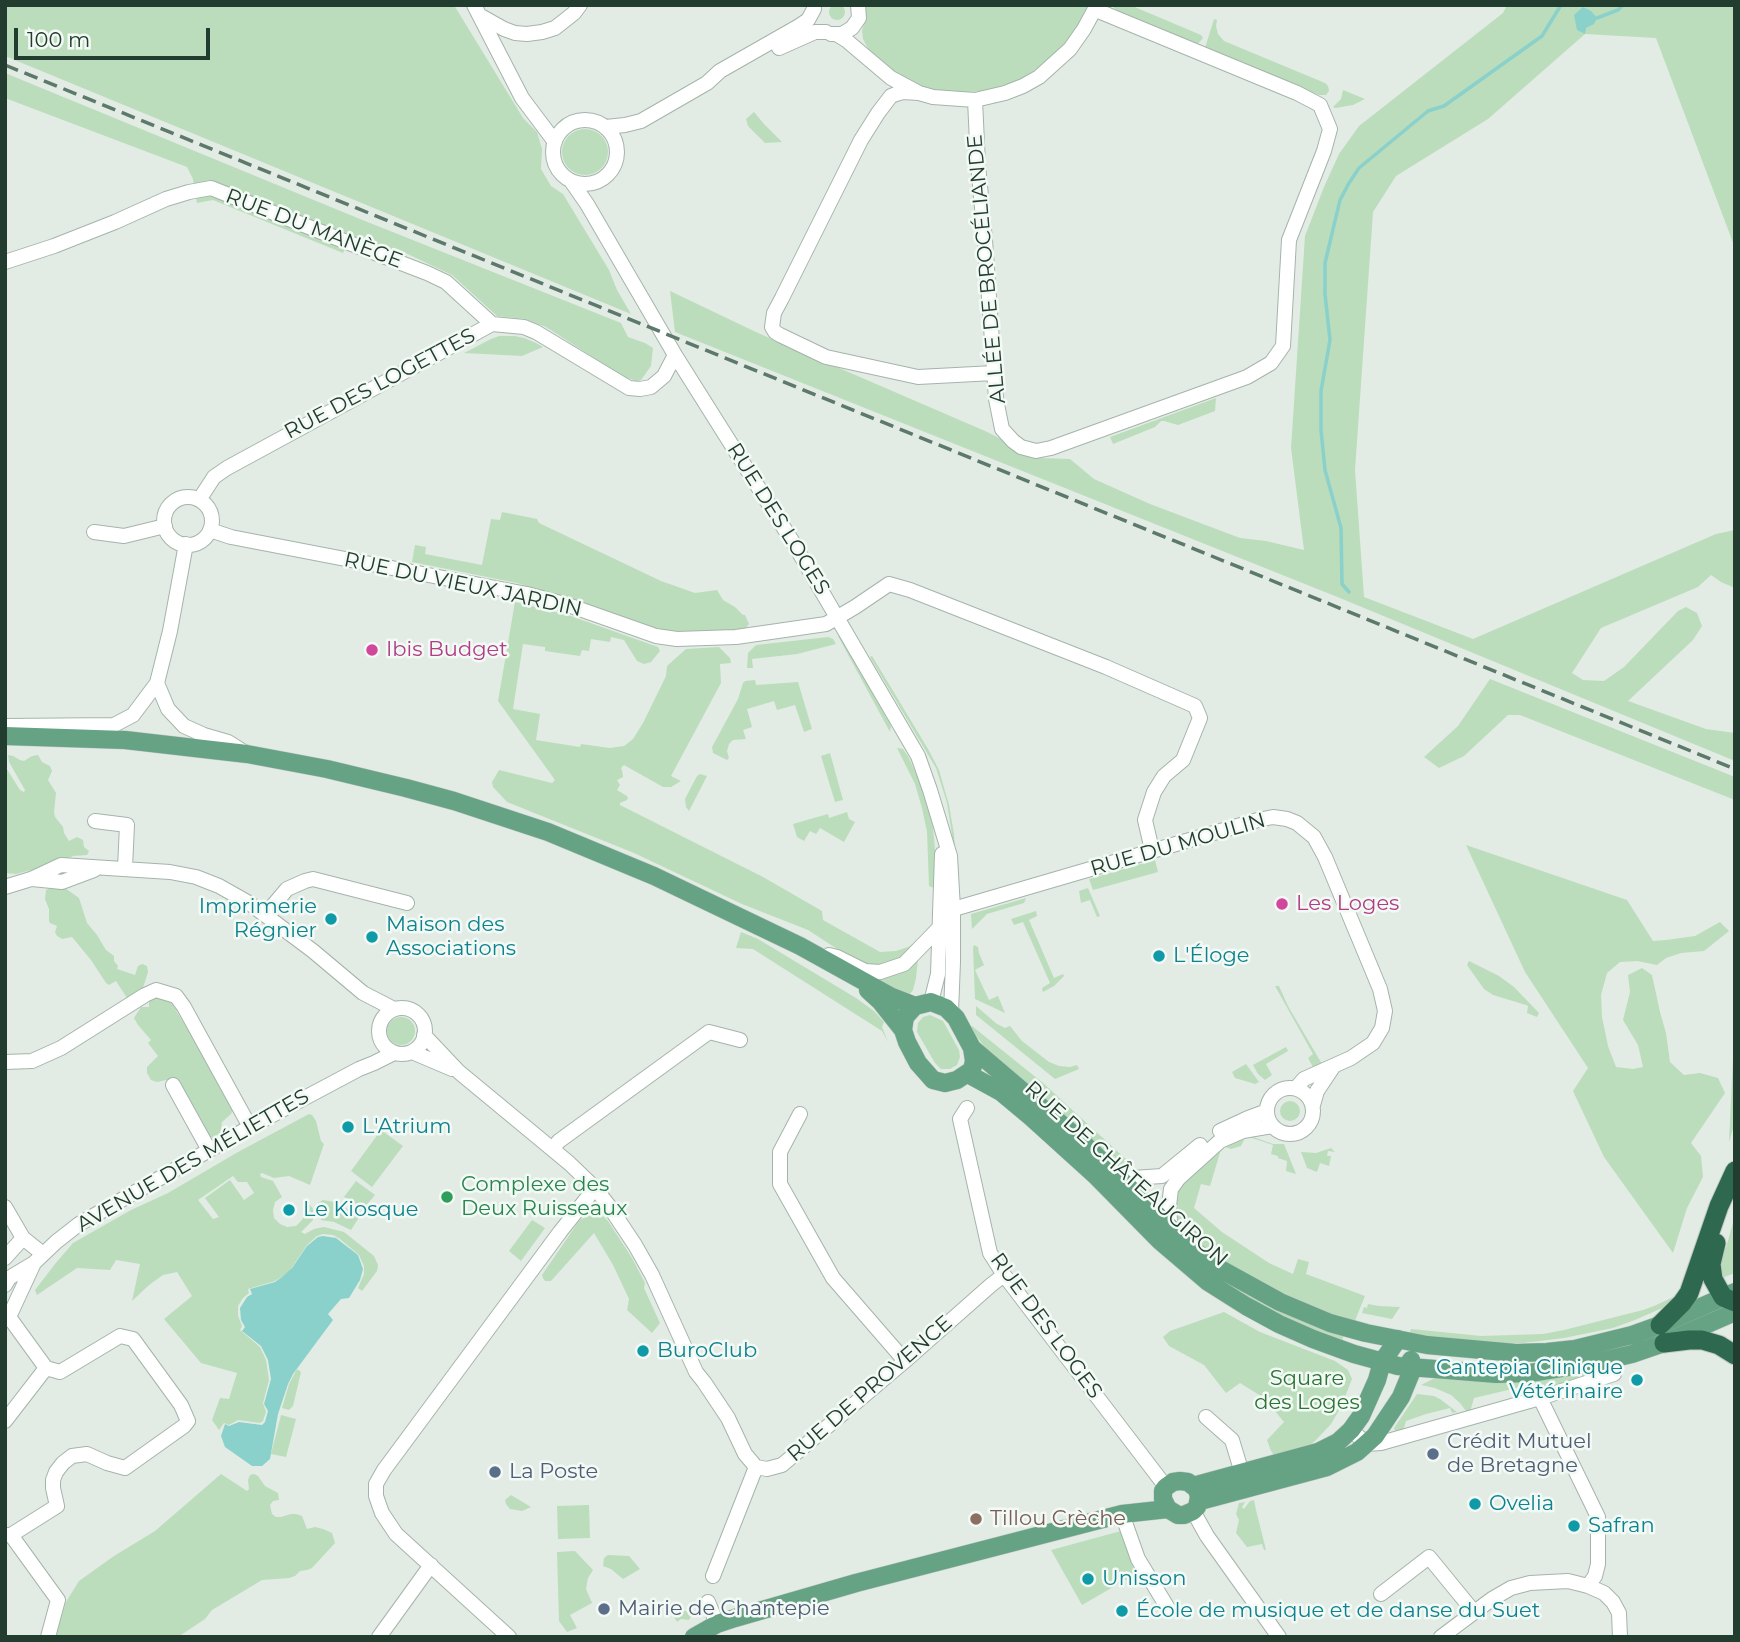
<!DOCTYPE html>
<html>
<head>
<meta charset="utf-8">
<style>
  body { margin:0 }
  #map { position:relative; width:1740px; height:1642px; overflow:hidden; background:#e2ece5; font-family:Montserrat,sans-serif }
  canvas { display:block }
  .frame { position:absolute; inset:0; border:7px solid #223d2f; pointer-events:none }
  .scale { position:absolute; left:14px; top:28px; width:196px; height:32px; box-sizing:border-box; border:4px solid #223d2f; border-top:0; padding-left:9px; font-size:21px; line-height:24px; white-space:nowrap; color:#223d2f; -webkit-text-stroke:5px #f3f9f4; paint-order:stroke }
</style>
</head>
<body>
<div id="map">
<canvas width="1740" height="1642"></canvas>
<div class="frame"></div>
<div class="scale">100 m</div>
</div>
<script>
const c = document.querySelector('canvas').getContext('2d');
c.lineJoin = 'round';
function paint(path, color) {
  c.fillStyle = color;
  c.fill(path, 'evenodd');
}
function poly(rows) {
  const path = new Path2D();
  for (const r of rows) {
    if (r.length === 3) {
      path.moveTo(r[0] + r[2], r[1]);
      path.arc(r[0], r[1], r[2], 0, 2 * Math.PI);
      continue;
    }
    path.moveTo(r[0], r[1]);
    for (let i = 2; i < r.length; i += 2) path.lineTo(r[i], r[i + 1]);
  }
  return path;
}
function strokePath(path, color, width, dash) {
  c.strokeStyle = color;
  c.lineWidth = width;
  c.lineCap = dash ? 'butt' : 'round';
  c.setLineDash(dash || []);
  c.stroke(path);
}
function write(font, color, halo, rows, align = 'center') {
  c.font = font + ' Montserrat,sans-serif';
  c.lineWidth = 5;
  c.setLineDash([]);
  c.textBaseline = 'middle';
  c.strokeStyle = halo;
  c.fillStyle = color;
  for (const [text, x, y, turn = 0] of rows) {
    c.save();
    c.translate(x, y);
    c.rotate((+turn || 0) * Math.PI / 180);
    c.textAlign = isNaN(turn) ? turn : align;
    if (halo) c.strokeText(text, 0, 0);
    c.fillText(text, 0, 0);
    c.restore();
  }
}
paint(poly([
  [837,12,8],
  [5,5,454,5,523,118,537,132,542,149,541,169,551,186,563,194,609,270,617,290,631,314,5,56],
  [865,5,1088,5,1074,33,1064,45,1043,65,1015,82,983,91,965,92,930,89,906,82,871,54,863,39,862,31,866,16],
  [1111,5,1130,5,1201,35,1203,38,1197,45,1121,14],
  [1507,5,1735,5,1735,248,1656,38,1585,34,1488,119,1396,176,1373,212,1355,470,1364,597,1473,639,1716,534,1735,530,1735,588,1721,582,1711,575,1698,587,1601,628,1572,673,1583,680,1604,681,1624,667,1678,611,1686,607,1697,613,1702,626,1693,640,1628,701,1706,729,1735,733,1735,761,1335,596,675,332,670,291,758,333,985,431,1039,458,1070,459,1094,479,1150,504,1240,538,1266,541,1304,550,1291,448,1305,236,1324,187,1339,154,1359,126,1503,13],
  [1214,19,1217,20,1216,26,1218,34,1224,41,1325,83,1328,86,1329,91,1326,95,1319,95,1205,48],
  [5,73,360,219,621,323,628,337,645,343,653,348,651,366,641,380,637,381,624,377,546,327,526,319,497,316,452,275,397,249,394,254,351,238,343,253,213,200,197,203,193,179,187,167,5,98],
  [1343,90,1365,99,1353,105,1335,108,1333,107,1341,99],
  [754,112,764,124,782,142,765,143,748,126,746,119],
  [585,152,23],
  [499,336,515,336,524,338,536,343,543,347,522,356,464,353,491,339],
  [1216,398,1215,411,1178,425,1164,421,1161,421,1155,427,1113,444,1110,437],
  [502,512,537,519,539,523,661,581,695,593,717,590,723,600,735,607,743,615,745,615,749,624,746,628,742,630,691,635,659,629,517,583,412,562,415,545,426,547,425,554,482,565,491,519,500,520],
  [515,602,568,615,658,647,660,651,651,662,644,664,637,661,624,640,611,637,610,642,591,639,589,651,582,650,580,656,545,651,545,647,523,644,513,709,540,714,536,740,580,747,581,744,610,748,624,746,633,739,643,723,666,676,667,666,686,649,719,647,730,658,731,663,720,664,721,683,671,776,681,781,671,787,663,787,624,765,621,768,622,770,623,777,617,780,620,785,617,790,627,796,628,798,627,800,620,803,620,805,763,877,822,911,823,920,880,952,896,951,908,947,919,940,901,958,882,964,869,965,845,954,808,930,742,904,634,853,507,802,493,787,492,782,499,770,552,783,555,780,498,701],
  [838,636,843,640,891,726,890,732],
  [828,637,833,639,836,644,797,654,752,659,753,668,747,668,748,653,756,645],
  [872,656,928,749,939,770,949,805,954,834,956,860,947,803,936,768,870,657],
  [1490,679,1735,777,1735,800,1520,715,1508,715,1464,756,1439,768,1424,757,1458,726],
  [755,680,756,685,798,682,812,729,804,732,795,705,777,710,774,701,747,709,752,727,743,730,746,739,733,740,729,744,727,751,729,758,727,760,713,753,712,747,738,699,743,683,745,681],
  [897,748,903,749,909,758,925,795,933,827,935,850,934,888,929,886,927,832,922,808,915,784],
  [830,753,843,800,835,802,821,756],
  [8,755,13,756,20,760,24,761,32,756,38,755,42,762,50,766,52,771,48,780,56,793,54,812,55,817,63,827,64,833,69,841,77,837,83,840,84,847,89,851,87,855,73,856,57,863,16,874,5,873,5,766,20,790,24,792,25,790,9,762],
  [700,774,707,776,689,811,686,807,685,799,697,776],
  [847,812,849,819,855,822,844,842,820,828,816,834,810,831,804,841,797,837,793,824,828,814,829,818],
  [1466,845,1627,900,1653,941,1666,940,1695,936,1720,922,1729,931,1704,951,1681,953,1666,958,1657,965,1637,961,1620,962,1607,973,1601,995,1602,1017,1608,1046,1616,1067,1633,1069,1643,1067,1638,1045,1623,1020,1630,992,1628,975,1642,968,1652,975,1660,1012,1666,1033,1670,1062,1684,1075,1700,1073,1718,1078,1725,1093,1691,1143,1701,1156,1703,1177,1687,1208,1673,1253,1604,1157,1573,1091,1588,1068,1525,972],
  [1155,860,1158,872,1093,890,1089,879],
  [52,887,65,888,79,898,87,923,97,935,106,950,114,956,114,961,118,966,117,969,135,975,138,966,142,964,147,966,148,972,142,991,127,998,116,981,109,985,106,983,91,960,72,937,62,939,57,936,55,932,57,926,50,923,49,921,49,909,45,899,46,890],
  [1088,888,1100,916,1097,917,1090,900,1081,903,1079,891],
  [1026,898,1024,903,987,914,972,929,971,914],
  [1036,911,1037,916,1029,920,1054,978,1063,974,1064,976,1054,986,1043,992,1042,988,1050,983,1023,922,1014,925,1011,919],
  [741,932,758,939,856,998,874,1011,884,1022,882,1027,888,1042,882,1031,753,949,736,948],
  [974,945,978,947,979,953,984,965,975,970,989,1000,998,996,1005,1013,975,999,973,948],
  [918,960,916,978,913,990,909,995,899,994,865,974],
  [1469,961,1499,976,1514,987,1539,1013,1537,1017,1527,1013,1528,1006,1526,1005,1493,995,1484,989,1467,965],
  [1275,986,1279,986,1288,1006,1322,1064,1314,1069,1308,1058,1313,1054],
  [155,997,165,998,172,1004,213,1070,233,1110,231,1114,222,1122,220,1135,217,1138,209,1137,171,1081,166,1080,157,1082,151,1080,147,1073,147,1067,158,1056,148,1043,151,1040,138,1025,134,1018,141,1007,149,1007,149,1002],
  [976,1006,997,1024,1005,1028,1010,1026,1022,1041,1049,1062,1059,1066,1070,1067,1077,1065,1079,1069,1055,1079,976,1015],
  [930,1015,943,1021,959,1050,960,1057,957,1065,950,1069,941,1069,935,1063,917,1032,918,1023,923,1017],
  [401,1031,14],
  [972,1026,1043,1083,1140,1172,1126,1170,1113,1160,1076,1124,989,1052,976,1036,971,1027],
  [1286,1047,1288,1051,1266,1064,1272,1075,1265,1080,1258,1074,1253,1065],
  [1735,1049,1735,1122,1729,1142,1733,1058],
  [1246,1064,1259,1082,1255,1084,1235,1078,1232,1072],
  [1290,1111,10],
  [309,1114,312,1115,316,1121,321,1141,324,1144,310,1185,289,1176,274,1178,262,1173,260,1174,261,1177,273,1181,282,1197,275,1202,273,1210,274,1218,280,1224,287,1227,296,1226,302,1220,305,1212,303,1205,310,1205,313,1209,313,1220,301,1232,305,1234,314,1229,324,1227,344,1232,374,1256,378,1265,377,1271,362,1291,358,1288,364,1274,364,1266,359,1255,340,1239,333,1235,323,1234,317,1236,307,1245,288,1273,275,1281,248,1289,249,1293,243,1298,238,1306,238,1316,242,1326,240,1330,260,1347,266,1360,269,1380,263,1403,266,1412,263,1421,260,1423,238,1420,229,1425,224,1423,219,1430,212,1420,220,1398,229,1399,237,1373,201,1363,164,1319,192,1296,177,1272,163,1275,149,1285,132,1301,140,1264,116,1260,110,1270,77,1268,37,1295,35,1290,55,1264,73,1243,131,1210,168,1193,238,1152],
  [233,1176,238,1182,247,1182,254,1193,244,1200,230,1180,205,1198,219,1217,213,1219,198,1200],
  [381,1130,403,1146,372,1187,351,1171],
  [1248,1135,1273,1144,1284,1144,1296,1174,1286,1171,1287,1161,1278,1158,1278,1156,1271,1154,1273,1145,1246,1136,1241,1146,1231,1149,1222,1146,1210,1186,1201,1184,1194,1208,1222,1232,1269,1263,1293,1274,1298,1259,1309,1262,1306,1274,1365,1296,1354,1323,1308,1307,1252,1278,1212,1256,1183,1232,1178,1219,1176,1207,1177,1193,1182,1181,1214,1151,1226,1143],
  [1331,1148,1335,1152,1328,1151,1327,1156,1331,1156,1329,1166,1320,1163,1317,1172,1307,1168,1301,1152,1316,1153],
  [356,1181,375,1195,364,1208,344,1197],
  [323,1200,335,1202,360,1216,351,1230,334,1222,321,1220,318,1203],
  [596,1212,601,1214,608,1221,632,1258,645,1283,644,1288,660,1323,652,1333,627,1310,629,1299,613,1265,594,1233,551,1281,545,1281,543,1278,542,1275,579,1221,589,1214],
  [1735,1215,1735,1273,1719,1279,1719,1248,1726,1248],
  [532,1220,545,1228,521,1261,509,1251],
  [1191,1258,1344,1334,1342,1342,1274,1314,1233,1291],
  [1680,1294,1669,1305,1635,1320,1613,1328,1564,1338,1523,1343,1481,1343,1411,1334,1410,1332,1411,1329,1481,1336,1543,1334,1564,1330,1643,1310,1654,1306],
  [1368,1304,1379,1306,1400,1307,1392,1319,1362,1313,1364,1307,1367,1308],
  [1224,1312,1260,1332,1335,1361,1348,1370,1352,1379,1341,1407,1331,1424,1315,1441,1307,1447,1277,1456,1274,1455,1271,1451,1267,1440,1284,1422,1264,1398,1240,1383,1226,1393,1204,1365,1169,1346,1163,1337,1170,1331],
  [297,1369,301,1372,293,1406,289,1410,282,1408,289,1384],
  [1598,1369,1599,1374,1523,1396,1525,1386,1474,1398,1470,1412,1466,1411,1460,1403,1451,1395,1435,1388,1421,1385,1435,1378,1456,1379],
  [1417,1394,1434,1396,1440,1399,1457,1412,1452,1413,1450,1408,1426,1414,1406,1421,1403,1431,1396,1433,1394,1428],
  [281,1415,296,1419,286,1457,271,1454],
  [221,1474,247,1491,249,1489,248,1480,250,1475,254,1474,258,1476,265,1486,278,1493,279,1500,273,1501,270,1505,272,1514,276,1517,281,1517,291,1514,296,1514,302,1516,307,1529,315,1527,323,1529,332,1533,335,1543,312,1568,307,1570,300,1571,295,1576,289,1578,262,1580,212,1610,205,1619,178,1637,55,1637,66,1602,79,1581,114,1556,155,1531],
  [511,1495,531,1507,522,1511,510,1509,506,1504,505,1500],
  [1254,1500,1256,1510,1266,1550,1264,1550,1262,1544,1247,1547,1236,1533,1239,1520,1236,1514,1239,1503,1245,1502,1242,1507,1244,1509,1250,1501],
  [589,1505,590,1538,558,1539,557,1506],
  [1121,1531,1132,1564,1135,1571,1134,1575,1082,1605,1051,1550],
  [575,1551,593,1570,588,1578,586,1589,592,1603,570,1615,577,1628,567,1632,559,1621,557,1552],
  [608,1555,629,1556,640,1569,623,1579,611,1569,603,1566,604,1558],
  [674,1603,679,1604,679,1607,682,1608,682,1610,688,1612,691,1616,689,1620,681,1619,677,1622,668,1606]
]), '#bbddbc');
paint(poly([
  [1583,7,1591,11,1597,18,1594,24,1586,28,1585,34,1577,30,1574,15],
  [323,1236,336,1238,358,1255,363,1269,360,1280,349,1298,341,1299,328,1314,333,1320,293,1374,288,1384,278,1414,270,1459,262,1466,252,1466,225,1447,221,1436,225,1424,229,1426,239,1422,262,1425,265,1422,268,1411,264,1404,271,1379,268,1360,261,1346,242,1331,245,1327,241,1320,240,1308,247,1297,252,1294,250,1289,275,1282,282,1277,292,1268,307,1246,318,1237]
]), '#8ad1cb');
strokePath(poly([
  [1597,18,1618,10,1623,5],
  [1349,592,1342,584,1341,528,1325,470,1321,430,1321,391,1330,340,1325,294,1325,263,1340,200,1349,183,1359,168,1428,111,1444,106,1542,36,1561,5]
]), '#8ad1cb', 3.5);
const minor = poly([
  [474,5,522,98,555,142],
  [479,15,504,29,515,33,527,34,542,32,555,28,574,13,580,5],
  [831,34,842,34,852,28,859,18,858,5],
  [836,34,846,40,891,78,919,93,933,97,975,100,1005,93,1023,86,1039,77,1070,49,1084,29,1097,5],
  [779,48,815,32,826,32],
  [919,93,903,92,896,94,891,96,878,113,861,140,782,298,774,313,772,327,775,332,780,335,826,357,918,377,994,373],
  [975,100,978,164,985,240,996,399,1002,429,1013,441,1021,447,1036,451,1051,448,1247,377,1271,363,1283,346,1289,240,1324,151,1330,129,1320,105,1297,93,1096,10],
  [585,152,32],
  [606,127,625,125,641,121,707,83,720,71,799,26,808,20,814,9],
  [571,181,587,204,675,355,794,544,918,756,930,790,950,856,953,909,953,962,951,1012],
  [5,262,54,246,115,222,166,199,189,192,211,188,349,243,427,273,446,282,492,324],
  [188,521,24],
  [199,500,214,477,227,468,492,324,524,327,536,332,629,388,640,389,651,387,664,376,675,355],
  [210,530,231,537,527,594,568,605,656,636,677,639,736,637,826,624,855,607,889,584,910,590,1106,667,1195,706,1200,718,1183,760,1164,776,1154,792,1145,820,1152,850],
  [94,532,124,536,165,526],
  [157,683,168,709,184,726,204,735,228,742,247,754],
  [5,726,114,725,133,715,157,683,170,631,186,544],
  [95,821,127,825,125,868],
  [32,879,62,882,94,870],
  [5,887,31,879,61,865,170,872,196,877,219,886,249,903,313,951,363,993,394,1009],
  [940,913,1258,820,1273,817,1287,819,1297,823,1314,837,1325,857,1380,989,1385,1011,1382,1028,1373,1043,1351,1058,1304,1079,1296,1088],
  [265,915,287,889,305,881,313,879,407,903],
  [829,955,837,957,865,971,880,972,904,964,940,927],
  [931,1002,938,974,942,854],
  [402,1031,23],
  [424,1035,459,1072,569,1163,595,1188,609,1206,635,1245,652,1275,696,1372,704,1382,728,1418,745,1454,756,1467],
  [412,1052,452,1069],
  [5,1062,32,1061,61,1048,145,995,156,990,176,996,184,1007,250,1127],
  [173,1085,209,1150],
  [1290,1111,23],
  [1313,1105,1317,1091,1333,1067],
  [967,1108,960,1119,990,1253,1004,1275,1166,1487],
  [800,1114,780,1152,780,1184,833,1278,905,1361],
  [1220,1131,1248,1118,1267,1111],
  [553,1148,559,1141,709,1032,740,1040],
  [1118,1179,1162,1176,1200,1145],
  [5,1207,23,1238,43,1254],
  [1174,1231,1170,1221,1169,1206,1171,1189,1179,1178,1220,1141,1243,1131,1272,1126],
  [5,1258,23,1238],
  [5,1285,9,1278,34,1263,56,1242,79,1224,250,1127,359,1069,374,1063,394,1053],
  [5,1314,9,1317,46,1368,60,1372,120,1336,133,1339,181,1405,188,1421,184,1426,125,1468,107,1463,87,1454,72,1456,63,1463,56,1472,53,1480,53,1488,57,1506,11,1535,5,1535],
  [5,1320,9,1317,34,1263],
  [1540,1398,1598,1517,1598,1564,1595,1576,1588,1586],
  [1206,1417,1232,1440,1242,1473],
  [5,1421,46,1368],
  [1351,1430,1367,1444,1381,1443,1540,1398,1614,1374],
  [756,1467,767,1469,782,1465,905,1361,991,1285,1004,1275],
  [1193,1511,1207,1536,1279,1637],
  [1122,1514,1138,1559,1169,1610],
  [11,1535,58,1600,48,1637],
  [713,1576,756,1467],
  [1381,1594,1429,1557,1474,1612],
  [708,1602,717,1624],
  [379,1637,431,1565],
  [509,1637,396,1534,382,1513,376,1496,376,1484,384,1470,560,1232,595,1188],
  [1441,1637,1492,1599,1511,1588,1530,1583,1568,1581,1588,1586,1604,1593,1613,1602,1619,1613,1620,1637]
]);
const major = poly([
  [5,736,125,740,247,754,327,769,406,788,454,801,548,832,654,876,800,946,892,997,915,1006],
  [868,990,880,1001,903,1030,907,1042,918,1063,933,1080,945,1083,957,1080,972,1070,974,1061,972,1048,956,1018,946,1008,931,1002,915,1006,905,1017,903,1030],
  [972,1048,1079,1139,1193,1250,1222,1270,1280,1302,1330,1323,1366,1333,1427,1345,1516,1353,1547,1352,1575,1349,1632,1335,1660,1325,1735,1292],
  [968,1074,1001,1092,1031,1117,1095,1175,1160,1241,1208,1282,1246,1306,1279,1324,1313,1339,1354,1354,1398,1366,1496,1374,1530,1373,1593,1363,1632,1354,1664,1343,1735,1312],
  [1180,1481,1188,1482,1193,1486,1197,1489,1199,1497,1197,1507,1193,1511,1184,1515,1178,1515,1168,1509,1163,1499,1163,1491,1166,1487,1173,1482,1180,1481],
  [1193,1486,1318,1452,1338,1442,1351,1430,1361,1416,1377,1380,1382,1362,1398,1339],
  [1200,1501,1327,1467,1357,1452,1375,1436,1401,1397,1413,1368,1411,1360],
  [694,1637,717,1624,735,1618,856,1583,1122,1514,1168,1509]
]);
const highway = poly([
  [1716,1243,1711,1264,1713,1279,1723,1297,1735,1302],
  [1660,1325,1682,1303,1689,1293,1719,1206,1735,1171],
  [1664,1343,1689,1340,1702,1340,1719,1345,1735,1355]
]);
strokePath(minor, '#a5b4ab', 16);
strokePath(major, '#c1c9c5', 19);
strokePath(highway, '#c1c9c5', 21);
strokePath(minor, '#fff', 14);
strokePath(major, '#66a284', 18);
strokePath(highway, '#2e694f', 19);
strokePath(poly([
  [5,65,1735,769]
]), '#5c796a', 3.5, [14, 7]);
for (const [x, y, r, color] of [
  [372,650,7,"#d1479c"],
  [1282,904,7,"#d1479c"],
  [331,919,7,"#0f9aa8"],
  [372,937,7,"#0f9aa8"],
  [1159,956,7,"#0f9aa8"],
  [348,1127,7,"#0f9aa8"],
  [447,1197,7,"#2e9e5b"],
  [289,1210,7,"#0f9aa8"],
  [643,1351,7,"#0f9aa8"],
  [1637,1380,7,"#0f9aa8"],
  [1433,1454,7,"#5c6f8a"],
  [495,1472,7,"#5c6f8a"],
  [1475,1504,7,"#0f9aa8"],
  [976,1519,7,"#8d6e63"],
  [1574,1526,7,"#0f9aa8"],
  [1088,1579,7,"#0f9aa8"],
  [604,1609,7,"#5c6f8a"],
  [1122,1611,7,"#0f9aa8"]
]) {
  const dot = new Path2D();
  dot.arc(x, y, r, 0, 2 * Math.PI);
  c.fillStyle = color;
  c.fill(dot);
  strokePath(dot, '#f3f9f4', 2.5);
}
write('21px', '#223d2f', '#f3f9f4', [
  ["RUE DU MANÈGE",314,229,21],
  ["ALLÉE DE BROCÉLIANDE",987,269,-95],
  ["RUE DES LOGETTES",380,384,-28],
  ["RUE DES LOGES",778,519,58],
  ["RUE DU VIEUX JARDIN",463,585,12],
  ["RUE DU MOULIN",1178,845,-16],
  ["AVENUE DES MÉLIETTES",193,1161,-30],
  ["RUE DE CHÂTEAUGIRON",1126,1174,42],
  ["RUE DES LOGES",1046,1326,54],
  ["RUE DE PROVENCE",870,1389,-41]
]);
write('21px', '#b23c85', '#f3f9f4', [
  ["Ibis Budget",386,650],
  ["Les Loges",1296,904]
], 'left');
write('21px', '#0d838f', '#f3f9f4', [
  ["Imprimerie",317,907,"right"],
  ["Régnier",317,931,"right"],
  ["Maison des",386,925],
  ["Associations",386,949],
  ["L'Éloge",1173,956],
  ["L'Atrium",362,1127],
  ["Le Kiosque",303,1210],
  ["BuroClub",657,1351],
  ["Cantepia Clinique",1623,1368,"right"],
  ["Vétérinaire",1623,1392,"right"],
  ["Ovelia",1489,1504],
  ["Safran",1588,1526],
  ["Unisson",1102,1579],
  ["École de musique et de danse du Suet",1136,1611]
], 'left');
write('21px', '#27864d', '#f3f9f4', [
  ["Complexe des",461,1185],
  ["Deux Ruisseaux",461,1209]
], 'left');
write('21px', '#2c7437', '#f3f9f4', [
  ["Square",1307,1379],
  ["des Loges",1307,1403]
]);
write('21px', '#4e5e75', '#f3f9f4', [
  ["Crédit Mutuel",1447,1442],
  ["de Bretagne",1447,1466],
  ["La Poste",509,1472],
  ["Mairie de Chantepie",618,1609]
], 'left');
write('21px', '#785e54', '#f3f9f4', [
  ["Tillou Crèche",990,1519]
], 'left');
</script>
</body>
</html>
